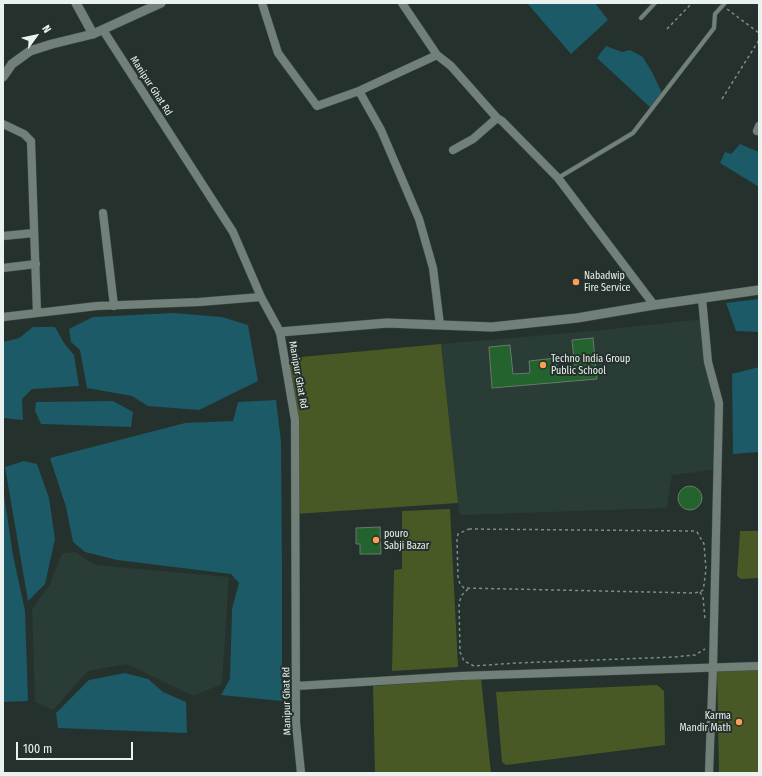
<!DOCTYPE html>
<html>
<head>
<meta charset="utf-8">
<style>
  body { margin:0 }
  #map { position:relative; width:762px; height:776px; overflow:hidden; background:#25312c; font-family:"Fira Sans Condensed",sans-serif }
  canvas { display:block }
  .frame { position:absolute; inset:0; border:4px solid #eaf2ef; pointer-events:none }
  .north { position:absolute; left:16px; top:16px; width:40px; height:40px; -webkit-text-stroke:3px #25312c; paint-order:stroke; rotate:57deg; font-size:11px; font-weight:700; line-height:16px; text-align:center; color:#eaf2ef }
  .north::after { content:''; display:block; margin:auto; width:14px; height:18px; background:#eaf2ef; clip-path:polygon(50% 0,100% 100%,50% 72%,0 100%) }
  .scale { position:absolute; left:16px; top:742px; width:117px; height:18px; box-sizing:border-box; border:2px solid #eaf2ef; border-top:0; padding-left:5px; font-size:12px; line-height:14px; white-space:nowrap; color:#eaf2ef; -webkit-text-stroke:3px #25312c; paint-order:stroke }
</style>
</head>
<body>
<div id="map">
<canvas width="762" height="776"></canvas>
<div class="frame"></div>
<div class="north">N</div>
<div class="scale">100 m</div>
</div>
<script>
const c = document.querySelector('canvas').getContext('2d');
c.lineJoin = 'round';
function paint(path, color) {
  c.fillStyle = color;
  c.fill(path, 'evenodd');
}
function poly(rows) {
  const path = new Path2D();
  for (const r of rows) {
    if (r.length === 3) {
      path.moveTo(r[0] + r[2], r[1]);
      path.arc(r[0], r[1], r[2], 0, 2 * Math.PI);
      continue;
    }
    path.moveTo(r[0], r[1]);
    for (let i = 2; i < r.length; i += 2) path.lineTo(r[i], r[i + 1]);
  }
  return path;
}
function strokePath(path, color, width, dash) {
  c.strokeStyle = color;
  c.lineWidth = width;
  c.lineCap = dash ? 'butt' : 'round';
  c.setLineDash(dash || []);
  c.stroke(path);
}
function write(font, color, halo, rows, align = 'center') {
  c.font = font + ' "Fira Sans Condensed",sans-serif';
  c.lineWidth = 4;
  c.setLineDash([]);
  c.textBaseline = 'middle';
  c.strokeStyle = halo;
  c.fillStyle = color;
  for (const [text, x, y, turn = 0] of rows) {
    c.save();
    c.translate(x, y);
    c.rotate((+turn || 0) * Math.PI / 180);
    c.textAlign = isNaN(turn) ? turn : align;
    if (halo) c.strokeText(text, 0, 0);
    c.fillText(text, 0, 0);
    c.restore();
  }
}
paint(poly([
  [704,319,719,403,713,454,713,470,672,475,667,508,460,515,458,503,441,344,592,331],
  [75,552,95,565,229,577,222,684,193,696,127,664,88,671,53,710,35,702,32,609,50,584,62,553]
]), '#293c35');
paint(poly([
  [441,344,458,503,295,514,295,420,288,379,290,358],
  [450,509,458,667,392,671,394,570,402,569,402,511],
  [740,531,759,531,759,578,741,579,737,576],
  [717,670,759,670,759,773,719,773],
  [481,678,491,773,375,773,373,686],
  [657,685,664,691,665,745,506,765,502,762,496,692]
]), '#495925');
paint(poly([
  [527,3,595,3,608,20,571,54],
  [606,46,622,52,630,50,643,57,653,74,663,95,652,109,597,58],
  [740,144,759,152,759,187,720,163,725,152,731,154],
  [759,299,759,332,736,331,726,303],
  [173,313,222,317,248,325,258,381,199,410,148,406,132,396,87,388,80,350,71,342,69,329,93,317],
  [33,327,55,327,64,343,74,355,79,386,32,389,22,399,23,420,3,418,3,342,19,338],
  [759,367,759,452,733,454,732,374],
  [276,400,281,441,282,568,282,701,221,695,230,679,232,609,239,583,231,574,117,560,85,552,73,542,66,507,50,458,185,423,233,421,238,402],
  [113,401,133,412,131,427,41,424,35,411,36,402],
  [24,461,37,464,49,498,55,539,45,584,28,601,5,467],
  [3,489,13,555,25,611,28,701,3,702],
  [125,673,148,679,163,692,186,702,187,733,58,728,56,713,89,680]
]), '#1b5a66');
const building = poly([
  [593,338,597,379,492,388,489,347,510,345,513,374,530,373,529,361,556,358,557,370,575,369,572,340,593,338],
  [690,498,12],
  [380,527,381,554,360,554,360,544,356,544,356,528,380,527]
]);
paint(building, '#23632d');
strokePath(building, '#6d766d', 1);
const service = poly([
  [641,18,655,3],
  [558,178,633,133,714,28,715,14,725,3]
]);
const minor = poly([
  [262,3,278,53,317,106,359,91,437,55],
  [402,3,437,55,451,66,497,118,502,121,558,178,654,305],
  [103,30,233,232,261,297,280,332,295,420,296,723,301,773],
  [359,91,381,130,419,219,433,268,440,325],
  [3,124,24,134,31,141,37,313],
  [757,131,759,126],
  [453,150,473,139,497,118],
  [103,213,114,306],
  [3,236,34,233],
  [3,268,36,264],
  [702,299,708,362,719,403,713,667,709,773],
  [3,317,97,306,199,302,261,297],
  [296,686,461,676,759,666]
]);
const tertiary = poly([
  [76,3,93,34],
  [3,77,12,64,30,51,52,44,93,34,161,3],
  [280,332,387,323,492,327,577,318,654,305,759,290]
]);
strokePath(service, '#424d49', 5);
strokePath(minor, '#424d49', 9);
strokePath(tertiary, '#424d49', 10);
strokePath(poly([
  [727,9,759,33],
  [667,29,692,3],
  [722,99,759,40],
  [469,529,694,531,697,532,704,544,706,569,704,585,703,590,700,592,694,593,464,588,460,584,458,577,457,540,458,534,469,529],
  [468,589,462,595,459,603,460,652,464,661,474,666,516,663,674,657,695,655,705,649],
  [700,592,703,597,705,619]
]), '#808b86', 1.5, [3, 3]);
strokePath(service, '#72807a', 4);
strokePath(minor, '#72807a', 8);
strokePath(tertiary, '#72807a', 9);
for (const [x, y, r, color] of [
  [576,282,4,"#fc9d53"],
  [543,365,4,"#fc9d53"],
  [376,540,4,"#fc9d53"],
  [739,722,4,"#fc9d53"]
]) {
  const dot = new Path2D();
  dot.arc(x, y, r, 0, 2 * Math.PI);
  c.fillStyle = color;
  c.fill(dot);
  strokePath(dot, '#25312c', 1.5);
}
write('10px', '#eaf2ef', '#25312c', [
  ["Manipur Ghat Rd",151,86,57],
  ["Manipur Ghat Rd",298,375,80],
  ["Manipur Ghat Rd",287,701,-91]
]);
write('10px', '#eaf2ef', '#25312c', [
  ["Nabadwip",584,276],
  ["Fire Service",584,288],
  ["Techno India Group",551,359],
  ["Public School",551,371],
  ["pouro",384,534],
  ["Sabji Bazar",384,546],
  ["Karma",731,716,"right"],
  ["Mandir Math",731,728,"right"]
], 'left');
</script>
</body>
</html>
